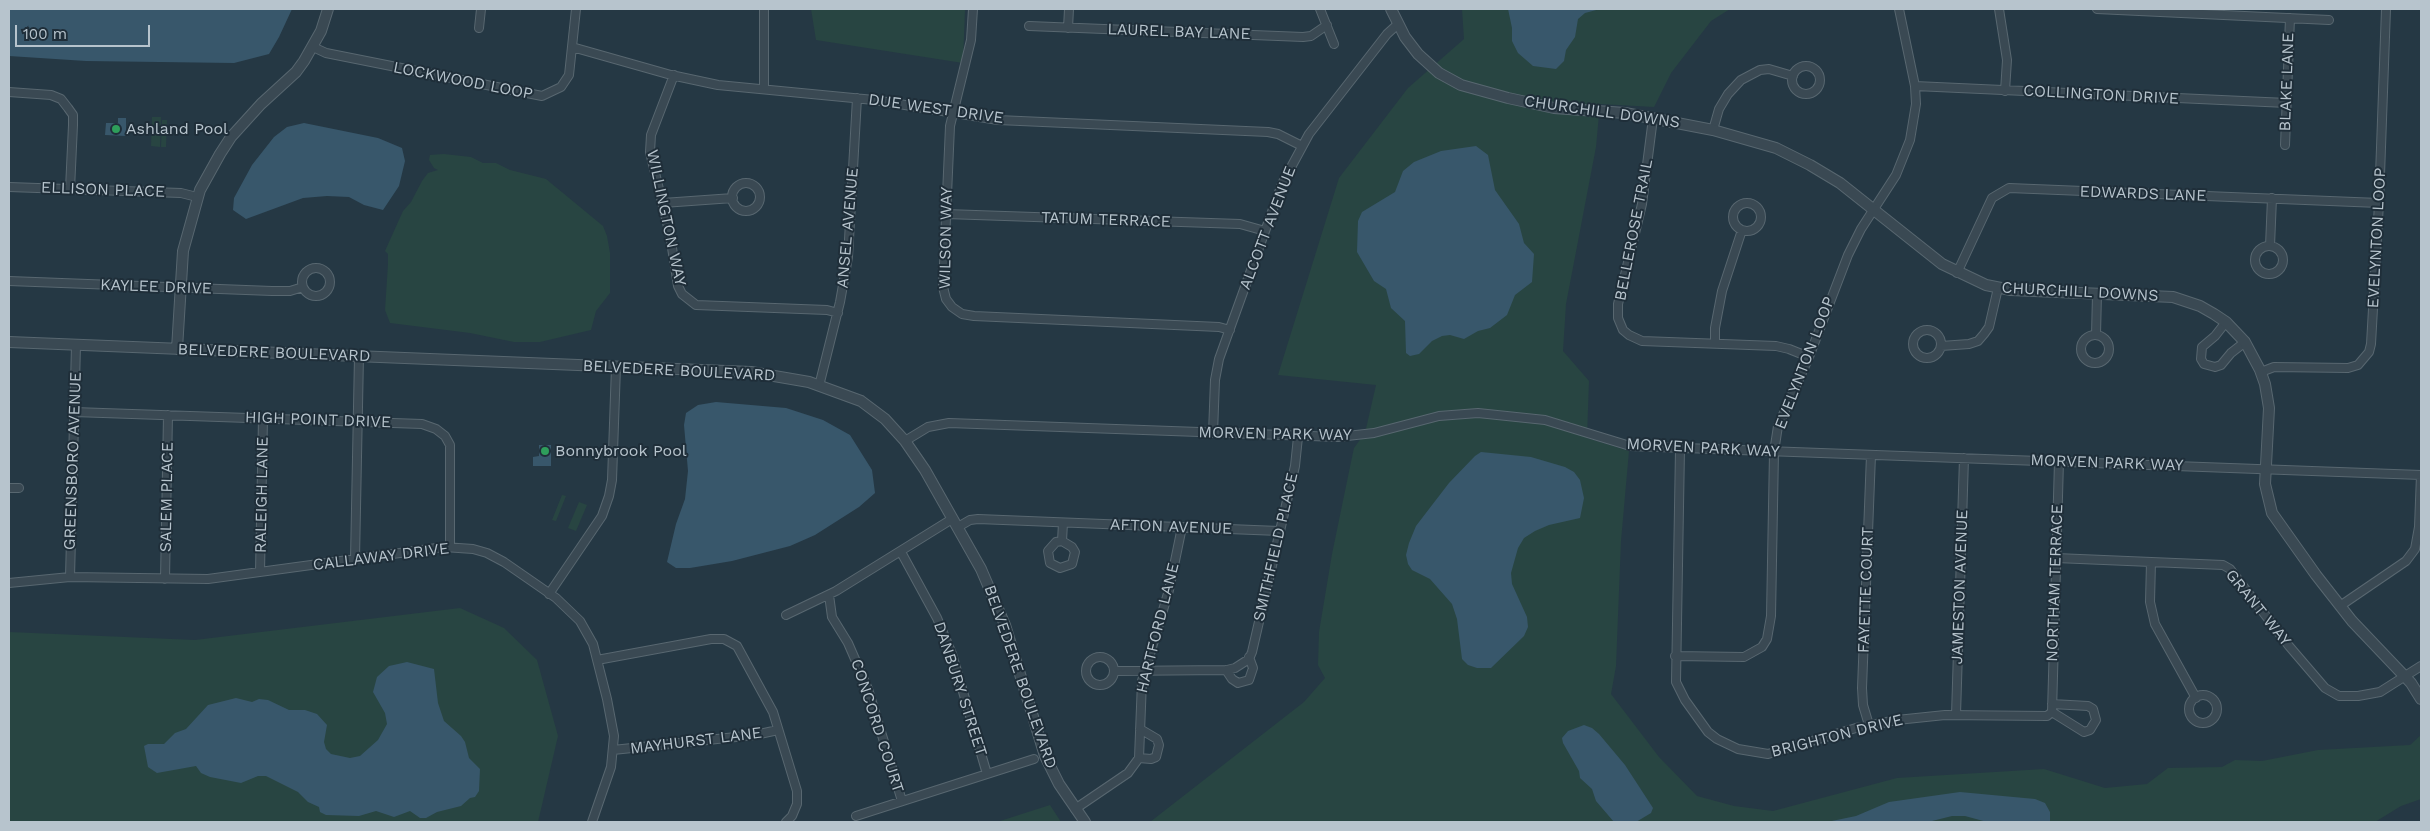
<!DOCTYPE html>
<html>
<head>
<meta charset="utf-8">
<style>
  body { margin:0 }
  #map { position:relative; width:2430px; height:831px; overflow:hidden; background:#253844; font-family:"Work Sans",sans-serif }
  canvas { display:block }
  .frame { position:absolute; inset:0; border:10px solid #b7c4cd; pointer-events:none }
  .scale { position:absolute; left:15px; top:25px; width:135px; height:22px; box-sizing:border-box; border:2px solid #b7c4cd; border-top:0; padding-left:6px; font-size:15px; line-height:18px; white-space:nowrap; color:#b7c4cd; -webkit-text-stroke:4px #1f2e39; paint-order:stroke }
</style>
</head>
<body>
<div id="map">
<canvas width="2430" height="831"></canvas>
<div class="frame"></div>
<div class="scale">100 m</div>
</div>
<script>
const c = document.querySelector('canvas').getContext('2d');
c.lineJoin = 'round';
function paint(path, color) {
  c.fillStyle = color;
  c.fill(path, 'evenodd');
}
function poly(rows) {
  const path = new Path2D();
  for (const r of rows) {
    if (r.length === 3) {
      path.moveTo(r[0] + r[2], r[1]);
      path.arc(r[0], r[1], r[2], 0, 2 * Math.PI);
      continue;
    }
    path.moveTo(r[0], r[1]);
    for (let i = 2; i < r.length; i += 2) path.lineTo(r[i], r[i + 1]);
  }
  return path;
}
function strokePath(path, color, width, dash) {
  c.strokeStyle = color;
  c.lineWidth = width;
  c.lineCap = dash ? 'butt' : 'round';
  c.setLineDash(dash || []);
  c.stroke(path);
}
function write(font, color, halo, rows, align = 'center') {
  c.font = font + ' "Work Sans",sans-serif';
  c.lineWidth = 4;
  c.setLineDash([]);
  c.textBaseline = 'middle';
  c.strokeStyle = halo;
  c.fillStyle = color;
  for (const [text, x, y, turn = 0] of rows) {
    c.save();
    c.translate(x, y);
    c.rotate((+turn || 0) * Math.PI / 180);
    c.textAlign = isNaN(turn) ? turn : align;
    if (halo) c.strokeText(text, 0, 0);
    c.fillText(text, 0, 0);
    c.restore();
  }
}
paint(poly([
  [811,9,965,9,963,63,816,40],
  [1462,9,1730,9,1711,21,1671,73,1654,107,1600,104,1596,147,1566,304,1563,351,1589,381,1587,438,1629,451,1621,541,1616,666,1611,694,1659,757,1697,796,1734,806,1773,811,1897,778,2044,769,2105,788,2147,784,2168,768,2222,767,2235,760,2262,761,2318,750,2410,745,2421,735,2421,799,2401,806,2375,822,1150,822,1304,702,1325,678,1318,665,1319,632,1332,554,1351,462,1354,448,1365,433,1376,385,1278,375,1339,178,1408,88,1464,39],
  [152,117,161,117,160,147,151,146],
  [162,120,167,120,166,147,161,147],
  [444,154,471,157,483,163,496,163,510,170,546,179,603,226,607,236,610,253,610,293,596,311,591,330,540,342,514,342,470,333,390,323,385,310,388,264,388,254,385,251,403,211,411,202,422,181,428,173,438,170,434,168,429,160,430,155],
  [562,495,566,496,556,521,552,520],
  [579,502,587,505,576,531,568,528],
  [460,608,504,628,537,660,558,736,538,822,9,822,9,632,195,640],
  [1050,805,1061,822,997,822]
]), '#284542');
paint(poly([
  [9,9,292,9,279,37,269,54,234,63,86,61,9,56],
  [1508,9,1600,9,1585,13,1578,19,1575,37,1566,50,1564,61,1556,69,1533,66,1518,53,1512,41,1512,28],
  [118,118,126,118,126,136,105,135,106,123,118,123],
  [304,123,378,138,402,148,405,161,399,186,383,210,364,205,349,197,327,196,303,198,246,219,233,210,234,198,252,165,274,137,287,127],
  [1476,146,1488,155,1495,190,1519,224,1524,243,1534,254,1532,282,1515,295,1507,315,1490,328,1478,331,1464,339,1450,335,1442,336,1432,341,1419,354,1410,356,1406,353,1405,321,1391,308,1386,289,1374,281,1357,252,1358,221,1362,212,1395,192,1403,171,1414,162,1441,151],
  [716,402,786,408,823,420,850,435,872,470,875,493,859,507,815,535,790,546,732,561,690,568,676,568,667,562,676,524,685,499,688,471,684,425,686,413,698,405],
  [539,445,551,445,551,466,533,466,533,457,539,456],
  [1481,452,1531,457,1565,467,1574,472,1580,480,1584,498,1580,518,1549,525,1535,531,1524,538,1518,548,1511,573,1512,584,1527,617,1528,627,1524,636,1491,668,1477,668,1468,665,1462,659,1457,619,1452,604,1430,579,1412,570,1408,564,1406,555,1409,543,1416,526,1429,509,1449,483,1475,456],
  [407,662,434,669,438,703,444,721,461,736,465,742,469,758,480,769,479,791,475,797,470,798,461,806,437,812,426,818,420,818,410,811,394,817,376,811,359,816,326,815,320,812,319,807,308,802,298,792,266,776,258,776,241,783,210,777,201,773,196,766,157,773,148,767,144,746,148,744,164,744,175,733,186,729,208,705,236,698,252,702,259,699,268,700,289,710,305,710,317,714,327,725,324,742,326,749,331,754,350,758,360,756,378,740,387,724,385,713,373,692,377,677,389,666],
  [1584,725,1592,728,1599,734,1625,765,1653,808,1651,813,1636,822,1614,822,1596,801,1592,789,1580,778,1579,771,1563,743,1562,738,1568,731],
  [1960,792,2035,799,2045,803,2050,812,2050,821,1987,822,1965,816,1952,816,1928,822,1827,822,1856,816,1889,802]
]), '#38576b');
const minor = poly([
  [764,9,764,89],
  [973,9,971,40,950,126,943,287,946,299,952,307,962,314,974,316,1219,327,1230,330],
  [1320,9,1334,44],
  [1999,9,2007,60,2005,91],
  [2097,9,2329,20],
  [1029,26,1303,37,1311,36,1327,25],
  [479,28,481,9],
  [1068,28,1069,9],
  [313,47,326,53,542,96,561,87,569,75,576,9],
  [572,47,671,75,718,85,874,100,998,120,1268,132,1278,134,1302,146],
  [1806,80,14],
  [674,75,651,135,650,152,670,235,678,286,682,294,696,305,827,310,838,313],
  [1915,86,2287,103],
  [9,92,51,95,61,99,68,108,73,115,73,125,70,189],
  [1653,118,1642,204,1618,304,1618,318,1623,330,1629,335,1642,341,1776,346,1789,349,1809,357],
  [1713,130,1719,109,1728,94,1741,80,1760,70,1769,69,1793,76],
  [2285,145,2290,18],
  [746,197,14],
  [9,187,181,193,197,197],
  [663,203,733,198],
  [1747,217,14],
  [946,214,1240,224,1265,231],
  [2270,246,2272,198],
  [2269,260,14],
  [316,282,14],
  [1957,273,1992,198,2009,188,2379,203],
  [9,281,272,291,290,291,303,287],
  [2226,322,2215,336,2202,347,2201,359,2204,364,2215,367,2221,365,2231,353,2245,342],
  [1927,344,14],
  [2096,335,2097,294],
  [2095,349,14],
  [1715,343,1715,328,1722,291,1742,230],
  [1941,346,1969,344,1978,341,1984,334,1989,327,1998,288],
  [2261,372,2274,367,2348,368,2358,365,2369,352,2371,344,2379,203,2386,9],
  [819,386,840,302,848,257,857,98],
  [74,412,422,424,436,429,445,436,450,445,450,547],
  [1213,433,1215,380,1219,359,1282,184,1309,134,1387,34,1398,24],
  [905,441,928,427,949,423,1338,437,1374,433,1439,416,1478,413,1545,420,1630,446,2421,475],
  [1680,449,1676,682,1685,700,1708,732,1717,739,1738,749,1768,754,1856,728,1897,720,1945,715,2047,716,2052,712,2059,461],
  [9,488,19,488],
  [958,527,970,520,978,519,1279,531],
  [1062,541,1056,542,1048,551,1050,563,1060,568,1072,564,1075,552,1072,547,1062,541,1063,523],
  [901,552,937,618,952,654,987,774],
  [2056,558,2223,565,2230,569,2289,646,2325,688,2339,696,2358,696,2380,692,2421,666],
  [355,559,359,356],
  [2151,562,2150,602,2155,624,2196,698],
  [260,572,263,418],
  [70,577,76,345],
  [165,579,168,415],
  [9,583,70,577,208,579,444,547,473,549,487,553,504,562,556,598,580,621,593,644,607,699,614,736,611,767,592,822],
  [549,594,602,516,609,496,612,480,616,367],
  [829,595,832,617,848,643,868,689,902,801],
  [2340,606,2406,561,2415,549,2419,527,2421,475],
  [786,615,836,591,952,519],
  [1675,656,1744,657,1762,647,1767,639,1771,616,1774,452,1778,426,1809,357,1848,255,1861,229,1896,175,1910,140,1916,104,1915,86,1899,9],
  [1100,671,14],
  [597,660,711,639,724,639,737,646,773,712,797,791,797,804,792,816,786,822],
  [1226,670,1232,679,1238,683,1249,680,1253,668,1249,657],
  [1114,671,1227,670,1235,668,1249,659,1252,652,1295,466,1298,437],
  [2203,709,14],
  [2052,712,2084,732,2090,730,2096,720,2093,709,2088,706,2052,704],
  [1956,715,1964,458],
  [1869,725,1863,705,1862,688,1871,455],
  [613,750,755,735,778,730],
  [1139,758,1151,759,1156,757,1159,745,1157,739,1140,729],
  [1075,809,1128,773,1139,758,1142,681,1169,590,1182,527],
  [856,816,1034,759]
]);
const tertiary = poly([
  [1391,9,1405,37,1418,54,1439,73,1461,85,1508,98,1554,108,1625,113,1713,130,1776,148,1810,165,1840,183,1942,264,1986,285,2011,290,2173,297,2200,306,2214,314,2226,322,2245,342,2260,370,2265,384,2269,408,2265,484,2272,513,2316,575,2352,621,2411,683,2421,699],
  [9,342,751,372,809,382,861,401,885,419,905,441,925,470,981,569,1005,625,1045,756,1059,784,1085,822],
  [177,349,183,251,200,190,220,154,231,137,261,104,296,72,304,61,321,31,328,9]
]);
strokePath(minor, '#586770', 10);
strokePath(tertiary, '#586770', 12);
strokePath(minor, '#3a4953', 8);
strokePath(tertiary, '#3a4953', 10);
for (const [x, y, r, color] of [
  [116,129,5,"#2e9e5b"],
  [545,451,5,"#2e9e5b"]
]) {
  const dot = new Path2D();
  dot.arc(x, y, r, 0, 2 * Math.PI);
  c.fillStyle = color;
  c.fill(dot);
  strokePath(dot, '#1f2e39', 2);
}
write('16px', '#b7c4cd', '#1f2e39', [
  ["LAUREL BAY LANE",1179,32,2],
  ["LOCKWOOD LOOP",463,81,11],
  ["BLAKE LANE",2287,82,-88],
  ["COLLINGTON DRIVE",2101,95,3],
  ["DUE WEST DRIVE",936,109,8],
  ["CHURCHILL DOWNS",1602,112,8],
  ["ELLISON PLACE",103,190,2],
  ["EDWARDS LANE",2143,194,2],
  ["WILLINGTON WAY",666,218,78],
  ["TATUM TERRACE",1106,220,2],
  ["ANSEL AVENUE",848,228,-85],
  ["ALCOTT AVENUE",1268,228,-69],
  ["BELLEROSE TRAIL",1634,230,-79],
  ["WILSON WAY",946,238,-89],
  ["EVELYNTON LOOP",2377,238,-87],
  ["KAYLEE DRIVE",156,287,2],
  ["CHURCHILL DOWNS",2080,292,3],
  ["BELVEDERE BOULEVARD",274,353,2],
  ["EVELYNTON LOOP",1805,363,-69],
  ["BELVEDERE BOULEVARD",679,371,3],
  ["HIGH POINT DRIVE",318,420,2],
  ["MORVEN PARK WAY",1275,434,1],
  ["MORVEN PARK WAY",1703,448,3],
  ["GREENSBORO AVENUE",73,461,-88],
  ["MORVEN PARK WAY",2107,463,2],
  ["RALEIGH LANE",262,495,-89],
  ["SALEM PLACE",167,497,-89],
  ["AFTON AVENUE",1171,527,2],
  ["SMITHFIELD PLACE",1276,547,-77],
  ["CALLAWAY DRIVE",381,557,-7],
  ["NORTHAM TERRACE",2055,583,-88],
  ["JAMESTON AVENUE",1960,587,-88],
  ["FAYETTE COURT",1866,590,-88],
  ["GRANT WAY",2258,608,51],
  ["HARTFORD LANE",1158,628,-76],
  ["BELVEDERE BOULEVARD",1020,677,71],
  ["DANBURY STREET",960,689,72],
  ["CONCORD COURT",877,726,72],
  ["BRIGHTON DRIVE",1837,736,-14],
  ["MAYHURST LANE",696,741,-7]
]);
write('16px', '#b7c4cd', '#1f2e39', [
  ["Ashland Pool",126,129],
  ["Bonnybrook Pool",555,451]
], 'left');
</script>
</body>
</html>
